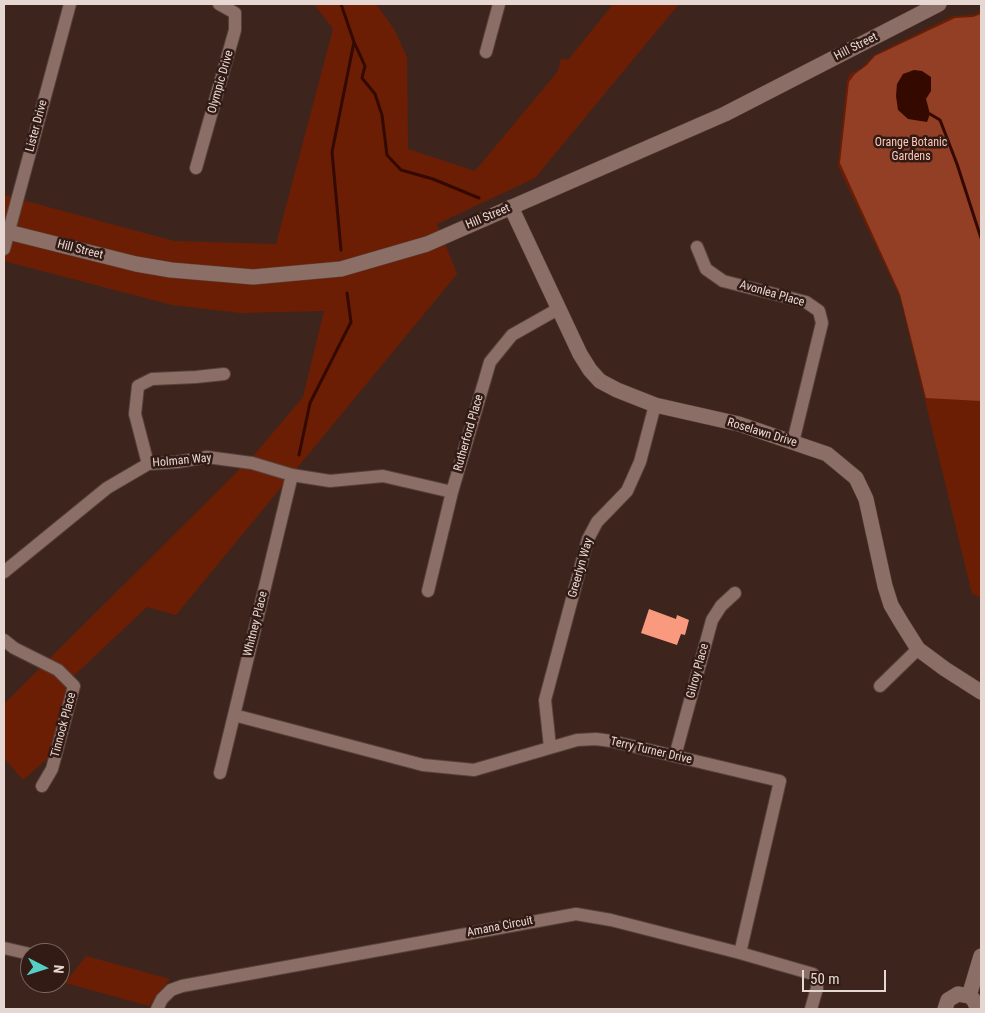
<!DOCTYPE html>
<html>
<head>
<meta charset="utf-8">
<style>
  body { margin:0 }
  #map { position:relative; width:985px; height:1013px; overflow:hidden; background:#3d251e; font-family:"Roboto Condensed",sans-serif }
  canvas { display:block }
  .frame { position:absolute; inset:0; border:5px solid #e7d7d2; pointer-events:none }
  .north { position:absolute; left:20px; top:943px; width:50px; height:50px; box-sizing:border-box; background:#321b14; border:1px solid #7a6660; border-radius:50%; rotate:95deg; font-size:14px; font-weight:700; line-height:20px; text-align:center; color:#e7d7d2 }
  .north::after { content:''; display:block; margin:auto; width:18px; height:22px; background:#56cec3; clip-path:polygon(50% 0,100% 100%,50% 72%,0 100%) }
  .scale { position:absolute; left:802px; top:970px; width:84px; height:22px; box-sizing:border-box; border:2px solid #e7d7d2; border-top:0; padding-left:6px; font-size:15px; line-height:18px; white-space:nowrap; color:#e7d7d2; -webkit-text-stroke:4px #321b14; paint-order:stroke }
</style>
</head>
<body>
<div id="map">
<canvas width="985" height="1013"></canvas>
<div class="frame"></div>
<div class="north">N</div>
<div class="scale">50 m</div>
</div>
<script>
const c = document.querySelector('canvas').getContext('2d');
c.lineJoin = 'round';
function paint(path, color) {
  c.fillStyle = color;
  c.fill(path, 'evenodd');
}
function poly(rows) {
  const path = new Path2D();
  for (const r of rows) {
    path.moveTo(r[0], r[1]);
    for (let i = 2; i < r.length; i += 2) path.lineTo(r[i], r[i + 1]);
  }
  return path;
}
function strokePath(path, color, width, dash) {
  c.strokeStyle = color;
  c.lineWidth = width;
  c.lineCap = dash ? 'butt' : 'round';
  c.setLineDash(dash || []);
  c.stroke(path);
}
function write(font, color, halo, rows, align = 'center') {
  c.font = font + ' "Roboto Condensed",sans-serif';
  c.lineWidth = 5;
  c.setLineDash([]);
  c.textBaseline = 'middle';
  c.strokeStyle = halo;
  c.fillStyle = color;
  for (const [text, x, y, turn = 0] of rows) {
    c.save();
    c.translate(x, y);
    c.rotate((+turn || 0) * Math.PI / 180);
    c.textAlign = isNaN(turn) ? turn : align;
    if (halo) c.strokeText(text, 0, 0);
    c.fillText(text, 0, 0);
    c.restore();
  }
}
paint(poly([
  [314,4,376,4,394,29,407,57,408,149,475,171,558,71,561,59,568,60,613,4,679,4,535,178,437,224,457,274,176,615,147,607,64,685,67,691,48,758,23,780,4,758,4,704,255,454,303,397,324,311,240,313,172,305,4,261,4,195,174,241,276,244,333,29],
  [981,11,981,598,972,594,900,297,838,166,847,80,850,74,862,68,874,55,953,16,974,15],
  [86,956,170,979,149,1006,65,983]
]), '#6c1e04');
paint(poly([
  [981,14,981,401,926,398,900,294,840,163,849,82,855,74,867,65,875,56,955,18,973,17]
]), '#933f26');
paint(poly([
  [914,70,922,71,931,77,931,91,926,99,930,114,927,122,908,119,898,110,896,96,897,84,903,74]
]), '#340900');
strokePath(poly([
  [341,4,354,42,332,152,341,250],
  [354,42,365,66,362,78,375,94,382,115,387,155,401,170,433,179,479,198],
  [930,114,940,120,957,164,981,238],
  [299,455,310,403,351,322,347,293]
]), '#340900', 3);
paint(poly([
  [649,609,676,619,677,615,689,620,685,635,681,634,677,645,641,633]
]), '#f99a7f');
const street = poly([
  [486,52,499,4],
  [196,168,235,30,235,13,219,4],
  [697,247,706,269,723,281,806,302,819,311,822,323,793,442],
  [4,249,70,4],
  [148,464,135,414,138,386,152,379,196,377,224,374],
  [4,572,107,488,148,464,177,462,207,457,252,463,292,475,330,481,383,476,452,492],
  [428,591,452,492,490,362,512,335,558,309],
  [4,640,14,648,58,670,74,686,52,769,42,786],
  [880,686,918,649],
  [234,715,423,765,474,770,577,740,596,739,611,741,780,781,740,953],
  [550,747,545,700,588,539,597,522,627,491,640,462,655,405],
  [675,756,712,620,721,606,735,593],
  [220,773,292,475],
  [4,948,30,954],
  [60,962,62,962],
  [157,1009,162,999,171,990,182,986,576,914,611,920,740,953,813,974,817,980,817,988,811,1009]
]);
const secondary = poly([
  [511,207,580,354,590,370,600,381,617,390,655,405,739,424,827,454,856,478,866,499,885,586,891,605,901,622,918,649,945,669,981,692],
  [4,231,136,264,171,270,253,277,341,269,427,244,725,114,939,4],
  [969,996,981,956],
  [945,1009,948,1000,958,994,969,996,973,999,978,1009]
]);
strokePath(street, '#56423c', 14);
strokePath(secondary, '#56423c', 16);
strokePath(street, '#8b6e66', 12);
strokePath(secondary, '#8b6e66', 15);
write('12px', '#e7d7d2', '#321b14', [
  ["Hill Street",856,47,-27],
  ["Olympic Drive",221,82,-74],
  ["Lister Drive",37,126,-75],
  ["Hill Street",488,217,-23],
  ["Hill Street",80,250,14],
  ["Avonlea Place",772,294,16],
  ["Rutherford Place",469,433,-74],
  ["Roselawn Drive",762,433,17],
  ["Holman Way",182,461,-5],
  ["Greerlyn Way",581,568,-74],
  ["Whitney Place",256,624,-76],
  ["Gilroy Place",698,671,-75],
  ["Tinnock Place",64,725,-75],
  ["Terry Turner Drive",651,751,13],
  ["Amana Circuit",500,927,-11]
]);
write('12px', '#fac8ba', '#321b14', [
  ["Orange Botanic",911,143],
  ["Gardens",911,157]
]);
</script>
</body>
</html>
